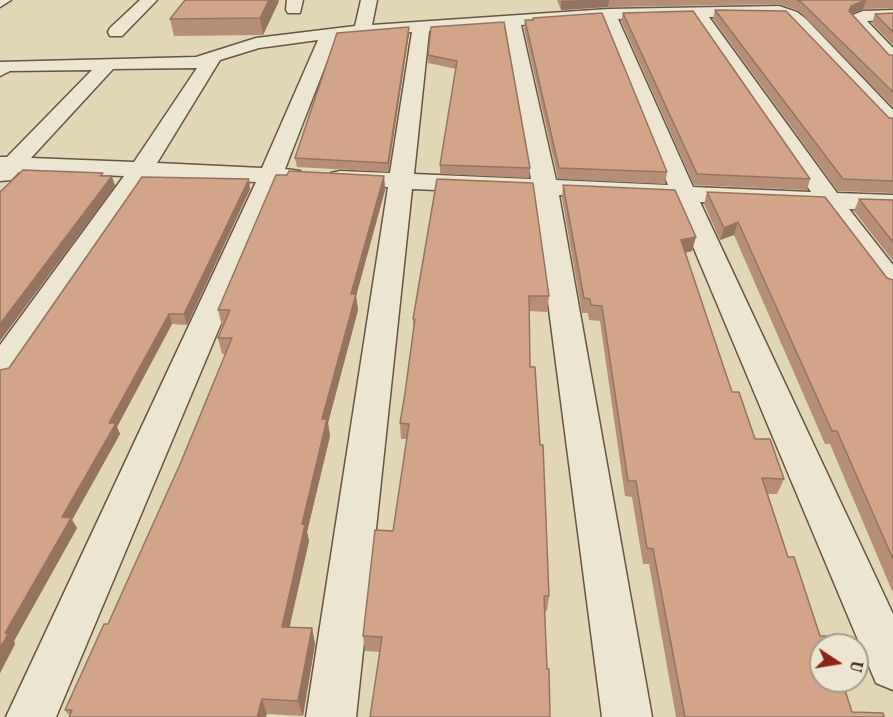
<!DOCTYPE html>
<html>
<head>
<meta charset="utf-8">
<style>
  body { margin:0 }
  #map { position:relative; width:893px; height:717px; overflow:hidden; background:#e1d7b5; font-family:Vollkorn,serif }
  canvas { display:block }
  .north { position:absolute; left:809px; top:633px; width:60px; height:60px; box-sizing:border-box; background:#ece5cf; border:2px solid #a69a89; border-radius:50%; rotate:102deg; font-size:16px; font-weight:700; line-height:24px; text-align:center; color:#3e291f }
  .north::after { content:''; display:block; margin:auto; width:21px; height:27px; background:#8f2418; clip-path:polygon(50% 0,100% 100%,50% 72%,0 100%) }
</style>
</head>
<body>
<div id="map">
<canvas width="893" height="717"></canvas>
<div class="north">U</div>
</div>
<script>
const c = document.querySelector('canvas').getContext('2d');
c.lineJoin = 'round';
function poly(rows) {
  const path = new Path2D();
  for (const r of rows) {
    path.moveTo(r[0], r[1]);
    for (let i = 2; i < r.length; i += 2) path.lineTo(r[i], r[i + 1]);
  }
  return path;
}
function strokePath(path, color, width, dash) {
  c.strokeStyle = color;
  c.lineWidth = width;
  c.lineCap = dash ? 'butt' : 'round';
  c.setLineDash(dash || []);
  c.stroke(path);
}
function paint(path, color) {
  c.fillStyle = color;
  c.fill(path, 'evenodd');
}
const minor = poly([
  [0,0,11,0,0,7,0,0],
  [140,0,157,0,122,36,110,36,108,32,110,28,140,0],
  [287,0,303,0,300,13,288,13,286,10,287,0],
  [361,0,377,0,372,25,608,9,779,6,797,12,806,19,893,110,893,128,885,127,785,18,778,16,709,17,837,193,893,195,893,211,849,209,893,265,893,293,883,290,822,207,700,202,893,614,893,690,876,683,674,201,559,195,652,717,602,717,534,194,412,189,356,717,306,717,388,187,340,185,331,183,328,178,331,173,340,171,390,173,412,32,336,38,285,169,300,171,304,176,300,181,280,183,56,717,6,717,256,182,148,177,12,377,0,380,0,345,124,176,19,172,11,180,0,181,0,157,7,157,92,70,10,71,0,76,0,62,196,57,256,38,355,26,361,0],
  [693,17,811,192,693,187,618,19,693,17],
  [602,19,668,185,556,180,521,25,602,19],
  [505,26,531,179,414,174,429,31,505,26],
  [318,40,262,168,157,163,220,60,259,48,318,40],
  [197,68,134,162,31,158,113,69,197,68],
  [893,10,893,20,867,21,893,48,893,64,887,63,848,19,850,16,863,11,893,10]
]);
strokePath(minor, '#675444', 3);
paint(minor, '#ece5cf');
paint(poly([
  [185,0,278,0,279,1,263,35,174,36,170,19],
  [557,0,893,0,893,8,863,9,851,14,889,55,893,55,893,107,798,10,779,4,608,7,561,10],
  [715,10,889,118,893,118,893,193,838,191,713,19],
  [623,13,810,179,807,190,694,185,621,21],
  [893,13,893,45,872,23,875,14],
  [533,18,667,172,665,184,558,179,524,29,525,20,533,20],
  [504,22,530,168,529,178,440,174,440,165,456,69,428,63,428,55],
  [409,34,388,172,297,167,295,158],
  [384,176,385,190,356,296,358,310,328,423,330,436,307,532,309,541,289,627,312,628,315,644,303,716,267,714,69,715,65,710,108,624,181,462,225,354,222,354,218,338,223,326,222,326,218,310],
  [437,179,549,296,547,312,529,311,530,367,549,596,547,611,380,652,365,651,363,636,393,531,407,439,401,439,400,423,405,393,413,331,413,319],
  [563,185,692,251,685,253,732,392,755,439,784,479,777,494,768,494,788,557,820,636,852,712,884,717,676,717,649,564,643,564,632,497,625,496,600,321,589,320,588,313,582,313,562,198],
  [250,189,187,325,172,324,117,427,120,434,72,520,77,528,14,641,15,644,0,673,9,368],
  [707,192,893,280,893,593,830,444,825,444,734,235,720,240,704,204],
  [859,199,893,200,893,261,854,211]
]), '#b58e75');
paint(poly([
  [269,0,278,0,279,1,263,35,260,18],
  [579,0,609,0,608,7,561,10,561,1],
  [866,0,863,9,848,15,851,6],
  [409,27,409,34,388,172,388,163],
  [112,176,115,186,0,341,0,324],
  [384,176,385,190,356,296,358,310,328,423,330,436,307,532,309,541,286,643,282,627,322,419,351,294],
  [249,179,250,189,187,325,184,314],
  [738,222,734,235,720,240,724,228],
  [696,237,692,251,678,254,681,240],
  [169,314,172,324,117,427,120,434,72,520,77,528,14,641,15,644,0,673,0,648,5,633,109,423],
  [312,628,315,644,303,716,298,701],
  [262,699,267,714,266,717,257,717]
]), '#94745f');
const building = poly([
  [185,0,269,0,260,18,170,19,185,0],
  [797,0,866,0,851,6,849,11,889,55,893,55,893,92,800,1,797,0],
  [715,10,786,11,889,118,893,118,893,181,843,179,715,10],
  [693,11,810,179,697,174,623,13,693,11],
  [602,13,667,172,559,168,525,20,533,20,533,18,602,13],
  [893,13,893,32,875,14,893,13],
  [504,22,530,168,440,165,457,61,428,55,431,27,504,22],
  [409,27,388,163,295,158,337,33,409,27],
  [23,170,103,173,100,176,112,176,0,324,0,192,23,170],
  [289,171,384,176,351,294,356,294,322,419,327,419,302,524,305,525,282,627,312,628,298,701,262,699,257,717,69,717,72,710,65,710,104,624,108,624,181,462,232,338,218,338,230,310,218,310,276,175,287,175,289,171],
  [142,177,249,179,184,314,169,314,109,423,116,423,62,517,71,518,5,633,8,634,0,648,0,370,9,368,142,177],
  [437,179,533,183,549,296,529,296,530,367,535,367,540,445,543,445,549,596,544,596,547,669,549,669,550,717,370,717,382,637,363,636,375,530,393,531,409,424,400,423,405,393,415,319,413,319,437,179],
  [563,185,675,190,696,237,681,240,732,392,739,392,755,439,770,439,784,479,762,478,788,557,794,557,820,636,826,636,829,645,821,645,821,681,842,681,852,712,883,713,884,717,685,717,653,549,647,548,636,481,628,481,602,306,591,305,590,299,584,298,563,185],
  [707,192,825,197,887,278,893,280,893,559,837,431,832,431,738,222,724,228,707,192],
  [859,199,893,200,893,242,859,199]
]);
paint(building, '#d3a588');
strokePath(building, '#94745f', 1.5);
</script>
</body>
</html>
